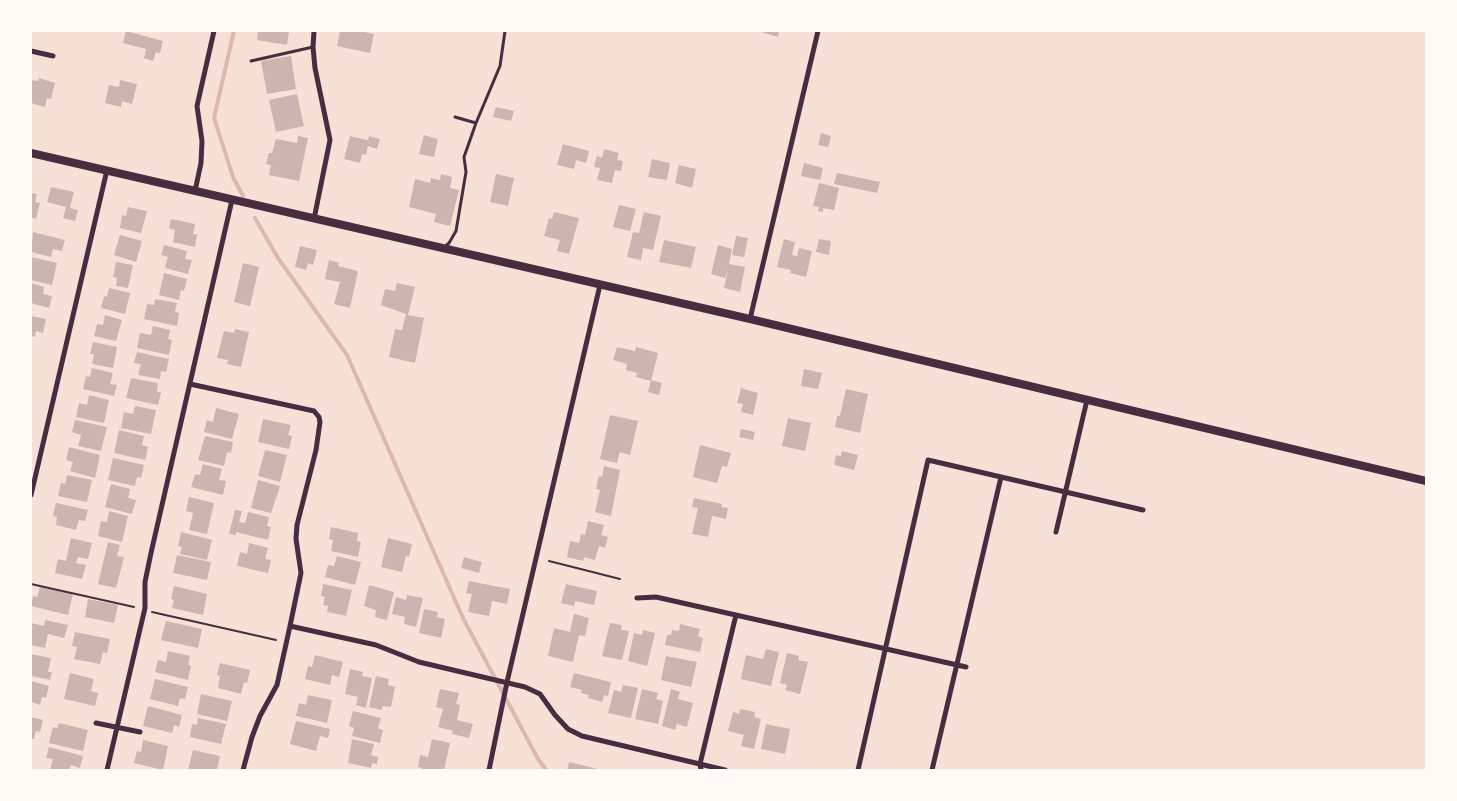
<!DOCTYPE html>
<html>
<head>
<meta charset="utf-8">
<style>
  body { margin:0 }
  #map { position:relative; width:1457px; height:801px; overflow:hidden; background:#f7e1d7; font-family:Figtree,sans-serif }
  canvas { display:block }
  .frame { position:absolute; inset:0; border:32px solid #fffaf5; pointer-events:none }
</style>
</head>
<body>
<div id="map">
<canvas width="1457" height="801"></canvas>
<div class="frame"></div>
</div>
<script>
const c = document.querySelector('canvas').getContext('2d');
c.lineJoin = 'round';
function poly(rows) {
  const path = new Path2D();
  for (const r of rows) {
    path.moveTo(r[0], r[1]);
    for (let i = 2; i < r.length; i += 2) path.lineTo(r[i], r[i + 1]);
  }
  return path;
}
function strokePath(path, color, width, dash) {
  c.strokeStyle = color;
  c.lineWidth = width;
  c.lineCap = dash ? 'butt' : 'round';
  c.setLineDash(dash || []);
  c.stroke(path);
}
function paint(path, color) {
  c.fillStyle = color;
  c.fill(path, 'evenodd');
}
strokePath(poly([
  [234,31,214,118,233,177,243,196],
  [255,218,278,258,347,355,463,618,538,759,546,770]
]), '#dcb8b0', 4);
paint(poly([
  [126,31,163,41,160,53,156,52,153,61,144,58,146,49,123,43],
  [258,31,289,31,287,45,257,40],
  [340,31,359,31,374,34,370,53,337,46],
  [758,31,779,31,778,37],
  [291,56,296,89,267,94,261,61],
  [39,78,55,83,51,99,47,98,45,107,31,103,32,80,38,81],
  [120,80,137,84,132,104,122,101,121,107,105,103,109,85,119,87],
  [297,94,304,126,276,132,269,100],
  [496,107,514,111,511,121,493,117],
  [821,133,831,136,828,147,818,145],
  [424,135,438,139,434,157,419,154],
  [298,136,308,138,299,181,269,175,271,165,266,164,269,153,272,153,276,139,297,143],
  [350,136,368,140,369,136,380,139,377,149,368,146,366,155,362,154,360,163,344,159],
  [563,144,589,151,586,163,576,160,574,169,557,165],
  [604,149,619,153,617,160,623,161,621,171,615,170,612,183,597,180,600,168,594,167,597,156,602,158],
  [652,159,670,163,667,180,648,177],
  [804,163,823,168,820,180,801,176],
  [679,165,696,169,692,188,675,183],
  [837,173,880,182,877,193,834,184],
  [441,174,452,177,450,188,459,190,450,226,434,222,436,214,409,207,415,179,430,183,431,178,440,180],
  [496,174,514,178,508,206,490,202],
  [819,183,839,188,834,210,823,208,823,212,818,211,819,207,813,206],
  [51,187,74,192,70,208,78,210,75,221,63,218,66,207,47,202],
  [31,193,37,194,35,202,40,203,36,219,31,217],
  [619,205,636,209,630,231,613,227],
  [128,207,147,211,141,233,120,228,122,215,126,216],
  [554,212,579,218,569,254,557,251,560,240,544,236,549,218,552,219],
  [644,212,661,216,653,250,643,248,641,260,627,257,633,232,639,233],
  [171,219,195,224,193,234,197,234,195,247,173,242,175,230,169,228],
  [33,232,65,240,62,251,53,249,51,257,31,252],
  [120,235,142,241,136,262,114,255],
  [736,236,748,238,744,257,732,255],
  [784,239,795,242,792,255,797,256,799,248,812,251,806,277,790,273,791,270,777,267],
  [819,239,831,241,829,255,816,252],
  [664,240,696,247,691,268,659,262],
  [164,245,187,251,185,259,192,260,188,274,165,268,168,257,161,255],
  [718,245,732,249,729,264,745,267,740,292,724,288,728,270,725,278,711,274],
  [300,246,317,250,313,265,308,263,306,270,295,267],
  [31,257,57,263,52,285,31,280],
  [329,260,339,263,338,266,358,271,350,308,334,304,340,282,325,279],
  [116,262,133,265,128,288,116,286,117,278,113,277],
  [243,263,259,267,250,306,234,302],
  [164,273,187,279,184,291,181,290,179,300,159,295],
  [31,283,44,287,43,294,52,296,49,308,31,303],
  [397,283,415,287,408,315,424,318,415,363,389,357,395,329,402,330,406,314,381,305,385,289,395,291],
  [109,288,130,293,125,314,101,308,104,296,107,297],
  [155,299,177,303,175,312,179,313,177,326,144,319,147,304,154,305],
  [105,315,122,320,116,341,94,336,97,324,103,325],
  [31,316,46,319,43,333,36,331,35,337,31,336],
  [153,326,170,330,168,339,172,340,169,355,137,348,140,333,151,335],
  [235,329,249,332,241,367,227,364,228,360,217,358,224,331,234,333],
  [93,342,117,347,113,368,92,364,94,354,90,354],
  [617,347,635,351,636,347,658,353,651,381,636,377,637,373,626,370,627,364,613,360],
  [137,352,169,359,166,372,161,371,160,379,138,375,141,364,134,363],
  [92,368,113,373,110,384,117,385,114,396,83,389,86,376,90,377],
  [804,369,822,373,818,389,801,386],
  [131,378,158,383,157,392,161,392,158,405,126,398],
  [651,380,662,383,659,395,648,392],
  [741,388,758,393,753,415,741,412,743,404,737,403],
  [846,389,868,394,860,433,835,427,837,416,840,416],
  [89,395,109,400,104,423,76,417,79,403,87,405],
  [135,406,156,410,151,434,121,428,124,412,133,414],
  [216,408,239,414,232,439,204,432,207,420,213,422],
  [610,415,638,421,630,455,620,452,617,463,600,459],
  [788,418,811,423,805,451,782,446],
  [263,419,291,425,288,435,292,436,289,449,258,442],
  [75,420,107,427,101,451,78,446,81,435,72,432],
  [741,429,755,432,753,440,739,437],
  [119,430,144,436,142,445,148,447,145,460,114,453],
  [205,436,233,442,231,453,227,452,224,466,198,460],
  [700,445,731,453,727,467,722,466,717,483,693,477],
  [69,447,100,455,95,478,70,471,73,462,66,460],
  [265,450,287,455,280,482,258,476],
  [842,451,858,455,854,470,834,465,836,455,841,456],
  [113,458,144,465,141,478,137,477,135,486,108,480],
  [203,464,222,469,219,480,226,481,223,495,191,487,195,474,200,475],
  [604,466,620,470,611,516,595,512,600,490,596,489,599,476,602,477],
  [67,475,92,480,87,502,58,496,61,483,65,484],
  [258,480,280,486,271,513,251,508],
  [111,484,130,489,128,498,136,500,132,514,105,507],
  [189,497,214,503,207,534,189,530,193,513,186,511],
  [694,498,722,504,721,507,728,508,726,519,712,516,708,537,692,534,698,508,692,507],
  [56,503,88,510,85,521,79,520,76,530,56,525,57,517,53,516],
  [235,510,242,511,239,522,245,523,248,512,269,517,267,526,271,527,268,540,236,532,236,535,229,534],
  [109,511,128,516,122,542,98,536,101,521,107,522],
  [588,521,604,525,601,535,608,537,605,548,599,546,595,560,584,557,583,561,567,557,570,541,579,543,581,534,585,535],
  [331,527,358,533,357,541,361,542,358,557,331,551,333,540,329,539],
  [181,532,212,540,207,560,180,554,182,547,178,546],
  [71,538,92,543,88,559,78,557,76,563,86,565,82,579,55,573,58,559,66,561],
  [388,538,412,544,409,557,406,556,402,572,381,567],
  [108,542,120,545,117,556,124,557,116,588,98,584],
  [249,543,268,548,265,559,271,560,268,573,237,566,240,552,247,554],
  [177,555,211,562,207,580,173,573],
  [337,556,361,562,355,585,325,577,328,565,334,566],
  [464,557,482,562,479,573,461,568],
  [469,581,510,589,507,604,492,601,489,616,468,612,472,594,466,593],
  [323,584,352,590,346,616,327,612,328,606,323,605,325,597,321,596],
  [566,584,597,591,594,605,575,601,574,606,561,603],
  [369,585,394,592,387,620,375,617,376,610,364,606],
  [174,586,207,594,203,615,172,608,174,600,171,599],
  [40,587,73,594,68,615,31,606,33,596,37,597],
  [407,595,423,598,416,627,404,624,405,617,392,614,396,597,406,600],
  [88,599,118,605,114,623,85,617],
  [424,609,438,612,437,617,445,619,441,638,419,633],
  [574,614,589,618,585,636,579,635,573,662,548,656,554,628,570,632],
  [45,620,68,625,64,638,48,634,45,648,31,645,31,623,44,626],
  [166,621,202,629,198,648,161,640],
  [610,623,622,625,621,630,629,631,622,660,602,656],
  [680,624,700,629,698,636,703,638,700,652,665,645,667,635,671,635,672,630,679,631],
  [643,630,655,633,647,666,628,661,634,633,642,635],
  [75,632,110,639,107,653,103,652,100,664,74,659,77,647,72,646],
  [766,649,779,652,771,686,741,679,746,655,763,659],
  [168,651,190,656,188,665,191,666,188,680,155,672,158,660,166,662],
  [787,653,799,656,798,660,808,662,800,694,785,690,787,685,780,683],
  [31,654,51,658,48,672,52,672,50,680,31,676],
  [315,655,343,662,339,677,332,675,330,685,305,679,308,666,312,667],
  [666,656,697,662,691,687,661,680],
  [220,663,250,670,247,683,244,682,241,694,218,688,220,676,217,675],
  [350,669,363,672,362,676,372,678,366,708,356,705,358,697,345,694],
  [70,673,94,679,91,691,98,693,95,706,64,699],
  [574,673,611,682,608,696,604,695,602,702,588,698,589,695,581,693,582,690,570,687],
  [376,676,389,679,388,685,395,687,391,707,382,706,382,710,369,707],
  [155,679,188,687,185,699,180,698,178,706,150,699],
  [31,681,49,686,46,698,42,697,40,705,31,702],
  [623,685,638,688,631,718,608,713,614,690,621,692],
  [440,689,459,693,456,704,460,705,457,720,473,724,469,738,452,734,453,731,438,727,443,709,436,707],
  [642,689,658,693,656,699,663,701,658,724,635,719],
  [671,689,680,692,678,699,693,703,687,727,677,724,675,730,662,726],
  [201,694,232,701,227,721,197,714],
  [308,695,332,700,327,723,296,716,299,703,306,705],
  [148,706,182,715,179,727,174,725,172,733,143,726],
  [740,709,755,712,754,717,761,719,754,749,741,746,744,735,728,731,733,712,739,714],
  [353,711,381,718,378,728,383,730,380,743,352,736,354,728,349,726],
  [31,717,43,720,40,732,36,731,34,739,31,739],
  [198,718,226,724,221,744,190,737,192,724,197,725],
  [296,721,330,729,328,738,320,736,316,751,290,744],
  [59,723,88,730,83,751,49,743,53,727,57,728],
  [766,724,790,729,785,754,761,749],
  [352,739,374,744,371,755,378,757,377,764,372,763,371,768,348,763],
  [432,739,450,743,444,770,422,770,422,768,418,767,420,755,428,757],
  [143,740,168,746,163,770,134,763,137,751,141,752],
  [49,747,83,756,80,768,71,765,69,770,50,770,53,759,46,758],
  [193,750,220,756,217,769,188,770],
  [569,762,598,769,598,770,567,770]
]), '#ccb4b1');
strokePath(poly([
  [549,561,620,579],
  [31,584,134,607],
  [152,612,276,640]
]), '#4a2c40', 2);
strokePath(poly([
  [251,61,313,47],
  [455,117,476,123],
  [443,248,449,243,456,231,466,172,464,157,476,123,500,66,505,31]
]), '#4a2c40', 3);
strokePath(poly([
  [31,51,53,56],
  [195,191,201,163,202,141,197,106,214,31],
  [314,219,330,140,315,68,313,47,314,31],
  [750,319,818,31],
  [190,384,314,411,319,417,320,422,316,450,297,525,296,539,301,573,290,626,277,685,260,716,252,737,243,770],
  [31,495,107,170],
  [1056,532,1087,400],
  [637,598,656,597,966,667],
  [290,626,376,645,419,662,525,687,540,694,555,715,568,729,582,736,725,770],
  [96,723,140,732],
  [107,770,145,608,145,582,151,553,232,200],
  [489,770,507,682,600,285],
  [701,770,700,764,736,615],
  [858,770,928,460,1143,510],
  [932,770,1001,477]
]), '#4a2c40', 5);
strokePath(poly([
  [31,153,750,319,1426,481]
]), '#4a2c40', 8);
</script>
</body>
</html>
